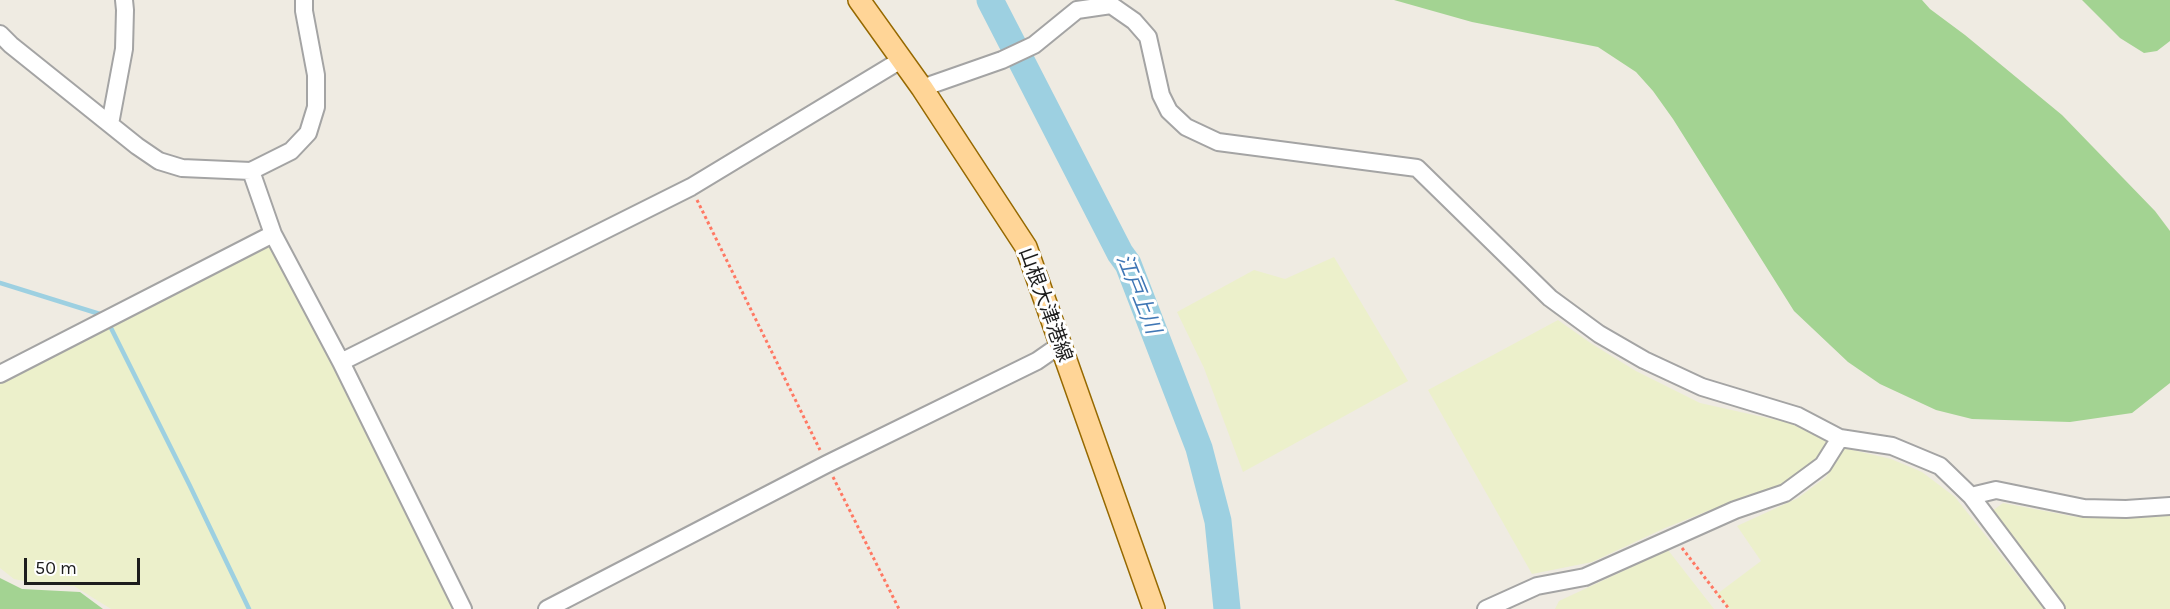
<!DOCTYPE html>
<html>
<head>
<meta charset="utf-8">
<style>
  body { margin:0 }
  #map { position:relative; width:2170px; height:609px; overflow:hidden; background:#efebe2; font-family:Karla,sans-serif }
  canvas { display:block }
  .scale { position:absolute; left:24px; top:558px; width:116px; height:27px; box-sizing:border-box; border:3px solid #1d1d1d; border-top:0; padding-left:8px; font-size:18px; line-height:21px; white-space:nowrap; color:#1d1d1d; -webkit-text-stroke:4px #fff; paint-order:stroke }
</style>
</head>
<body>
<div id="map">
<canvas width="2170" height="609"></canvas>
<div class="scale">50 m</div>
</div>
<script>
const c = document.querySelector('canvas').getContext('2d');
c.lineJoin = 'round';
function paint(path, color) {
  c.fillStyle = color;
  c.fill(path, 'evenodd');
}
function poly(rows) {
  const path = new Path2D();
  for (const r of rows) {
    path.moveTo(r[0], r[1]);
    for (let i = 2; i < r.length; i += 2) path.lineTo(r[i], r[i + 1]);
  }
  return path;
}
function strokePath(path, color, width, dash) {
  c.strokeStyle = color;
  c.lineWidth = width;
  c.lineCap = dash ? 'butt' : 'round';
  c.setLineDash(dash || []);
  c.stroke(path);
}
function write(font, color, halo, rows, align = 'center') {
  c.font = font + ' Karla,"Noto Sans JP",sans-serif';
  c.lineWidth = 6;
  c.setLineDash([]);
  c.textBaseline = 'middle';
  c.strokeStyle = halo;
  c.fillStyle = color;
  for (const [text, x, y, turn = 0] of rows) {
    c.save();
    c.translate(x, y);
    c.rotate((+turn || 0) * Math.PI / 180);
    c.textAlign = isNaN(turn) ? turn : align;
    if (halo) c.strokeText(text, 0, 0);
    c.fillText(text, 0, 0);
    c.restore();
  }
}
paint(poly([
  [272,244,456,609,111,609,74,586,38,584,14,579,0,568,0,382],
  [1334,257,1408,381,1243,472,1204,368,1177,312,1254,270,1285,279],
  [1558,320,1592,344,1636,371,1700,403,1790,423,1832,444,1816,462,1785,484,1748,495,1665,528,1592,562,1532,574,1428,390],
  [1844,448,1891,459,1922,472,1955,497,2044,609,1730,609,1717,594,1761,561,1737,526,1798,498,1826,477],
  [2003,503,2076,517,2141,516,2170,511,2170,609,2065,609,1988,514],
  [1668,550,1714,609,1555,609,1559,601]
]), '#ecf0cb');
paint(poly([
  [1394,0,1922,0,1930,9,1965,35,2062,115,2155,211,2170,231,2170,383,2132,413,2070,422,1972,419,1936,410,1880,384,1848,362,1794,311,1673,119,1653,91,1636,72,1598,47,1472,22],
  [2082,0,2170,0,2170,41,2157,51,2144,53,2120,38],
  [0,578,22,589,80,592,103,609,0,609]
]), '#a3d392');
strokePath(poly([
  [0,283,103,315],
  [108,322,190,486,249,609]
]), '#9dd0e1', 4.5);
strokePath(poly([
  [990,0,1120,253,1128,264,1199,448,1218,521,1227,609]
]), '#9dd0e1', 27);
const minor = poly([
  [0,34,11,45,137,146,159,161,182,168,251,171,291,151,308,133,316,107,316,75,304,11,304,0],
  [922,88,1002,60,1034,45,1077,10,1111,5,1134,21,1148,37,1161,95,1169,111,1186,127,1218,142,1417,168,1550,298,1599,334,1644,360,1702,387,1798,416,1840,438,1892,446,1940,466,1971,496,2056,609],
  [110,124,124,49,125,10,124,0],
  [251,171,273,234,341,362,463,609],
  [341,362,691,187,901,60],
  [0,374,273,234],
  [1971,496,1996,490,2084,508,2126,509,2170,506],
  [547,609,827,464,1037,361,1060,345],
  [1486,609,1537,586,1585,577,1735,510,1785,493,1823,465,1840,438]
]);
const major = poly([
  [859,0,922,88,1026,247,1154,609]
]);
strokePath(minor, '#a4a4a4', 20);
strokePath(major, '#966900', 24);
strokePath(poly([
  [697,200,820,450],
  [833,477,899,609],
  [1682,548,1729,609]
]), '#ff7863', 3, [3, 3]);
strokePath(minor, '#fff', 16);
strokePath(major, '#ffd597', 21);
write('20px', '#1d1d1d', '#fff', [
  ["山根大津港線",1045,305,70]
]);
write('italic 21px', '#4077b5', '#fff', [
  ["江戸上川",1138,294,68]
]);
</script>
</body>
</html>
